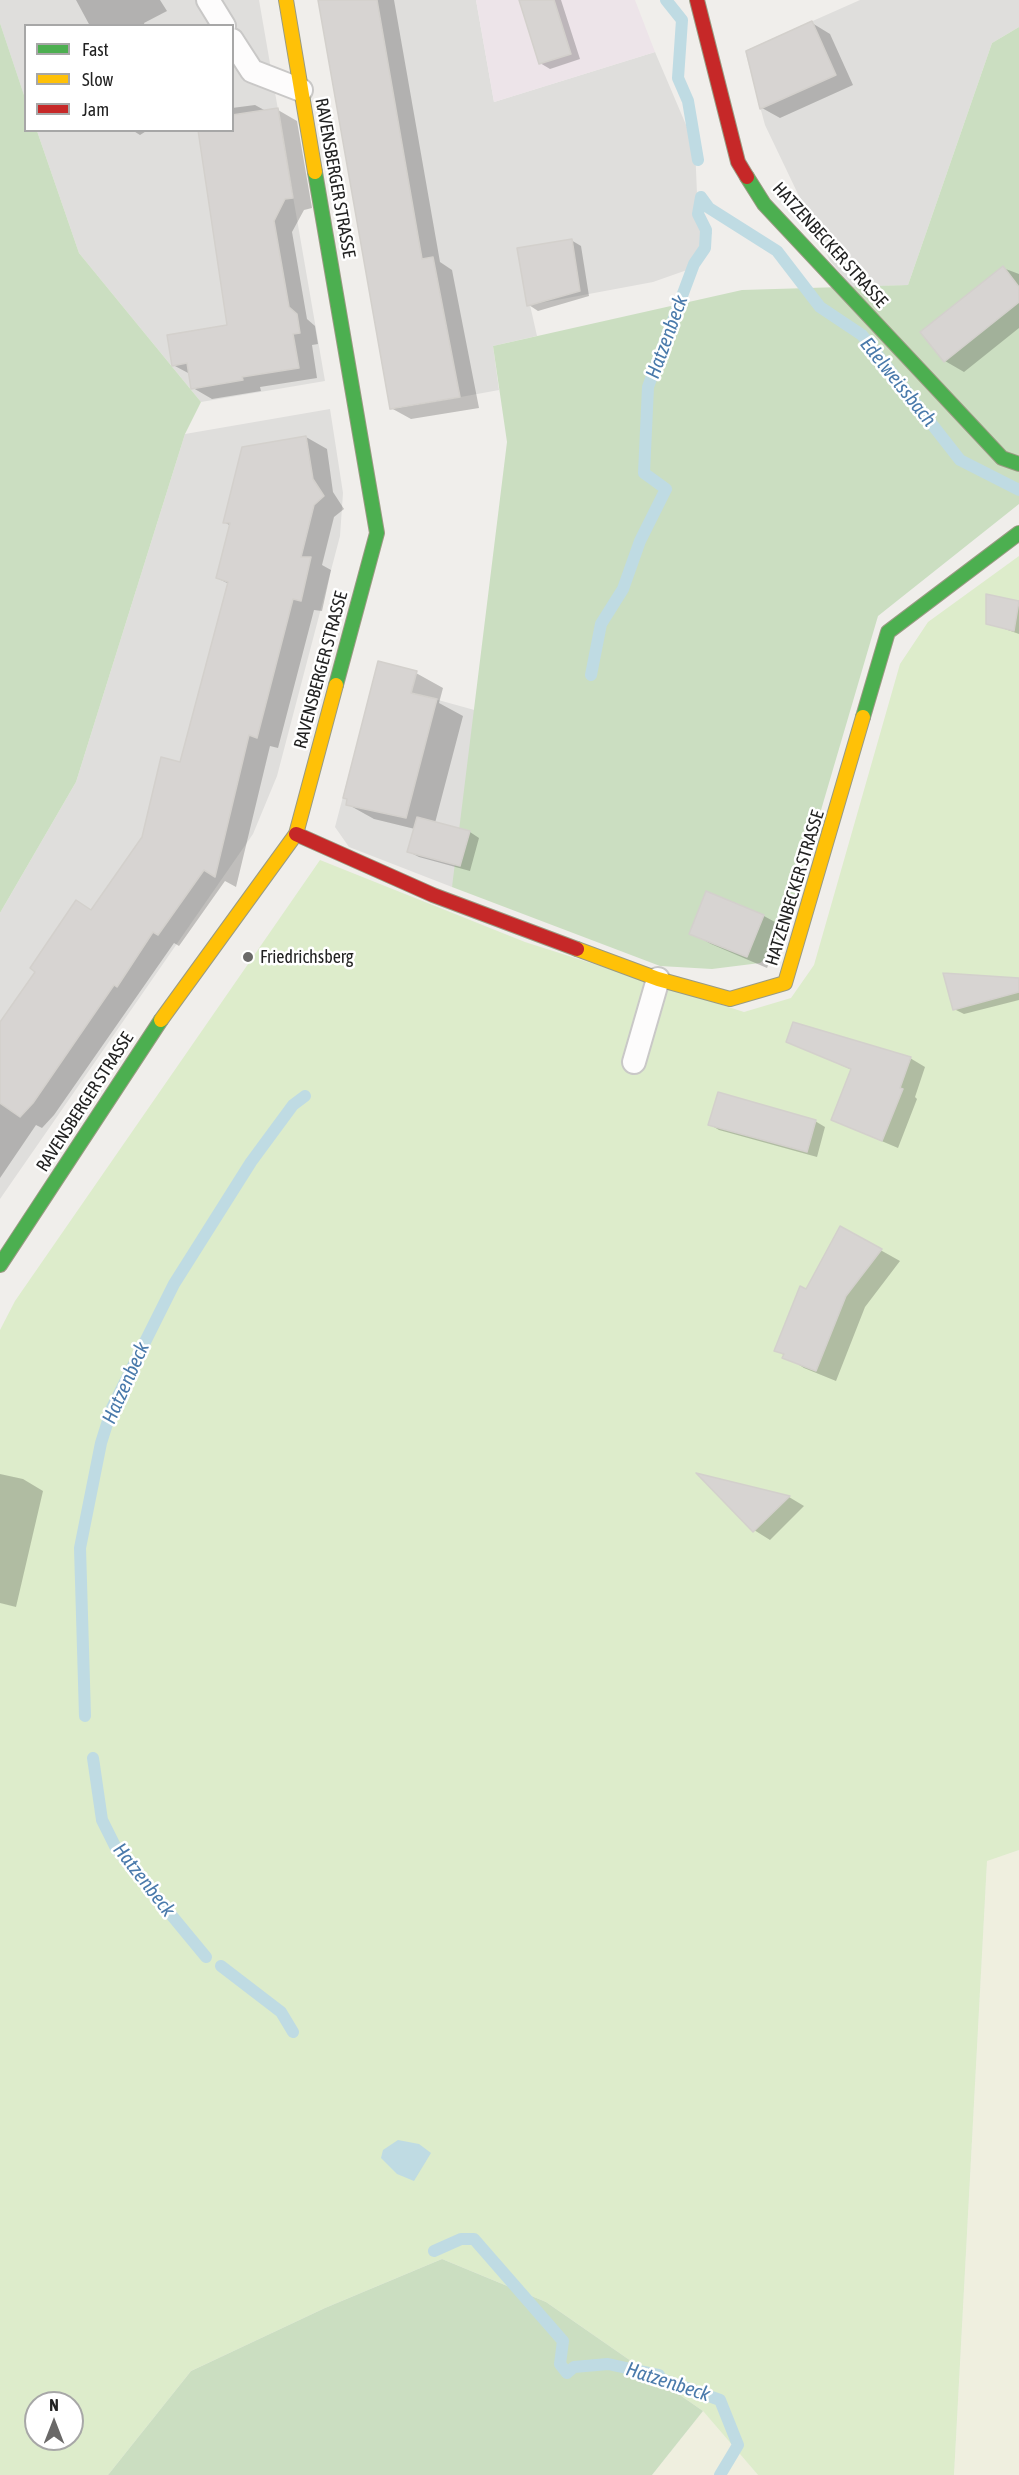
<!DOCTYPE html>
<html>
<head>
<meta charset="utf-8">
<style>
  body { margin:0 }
  #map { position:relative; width:1019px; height:2475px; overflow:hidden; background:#f0eeeb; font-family:"Asap Condensed",sans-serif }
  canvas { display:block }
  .legend { position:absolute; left:24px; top:24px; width:210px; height:108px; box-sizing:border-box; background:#fff; border:2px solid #a7a7a7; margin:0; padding:8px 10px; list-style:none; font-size:18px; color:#222 }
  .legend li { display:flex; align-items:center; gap:12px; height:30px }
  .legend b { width:30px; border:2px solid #a7a7a7 }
  .north { position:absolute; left:24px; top:2391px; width:60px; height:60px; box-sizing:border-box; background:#fff; border:2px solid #a7a7a7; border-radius:50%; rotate:0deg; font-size:16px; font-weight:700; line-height:24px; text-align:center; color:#222 }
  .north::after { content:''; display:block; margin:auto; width:21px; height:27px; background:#6a6968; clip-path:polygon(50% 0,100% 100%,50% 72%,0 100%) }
</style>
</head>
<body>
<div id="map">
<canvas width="1019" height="2475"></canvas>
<ul class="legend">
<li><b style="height:8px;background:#4caf50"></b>Fast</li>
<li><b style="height:8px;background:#ffc107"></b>Slow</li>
<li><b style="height:8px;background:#c62828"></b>Jam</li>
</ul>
<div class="north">N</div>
</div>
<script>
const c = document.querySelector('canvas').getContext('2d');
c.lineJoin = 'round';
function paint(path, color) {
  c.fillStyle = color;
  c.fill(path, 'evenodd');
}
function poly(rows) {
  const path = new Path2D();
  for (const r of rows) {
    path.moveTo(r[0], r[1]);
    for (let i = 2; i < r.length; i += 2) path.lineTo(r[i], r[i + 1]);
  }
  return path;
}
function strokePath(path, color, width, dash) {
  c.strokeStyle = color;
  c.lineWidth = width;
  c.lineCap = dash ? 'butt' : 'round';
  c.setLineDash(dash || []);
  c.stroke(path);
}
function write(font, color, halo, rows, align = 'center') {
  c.font = font + ' "Asap Condensed",sans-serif';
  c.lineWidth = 5;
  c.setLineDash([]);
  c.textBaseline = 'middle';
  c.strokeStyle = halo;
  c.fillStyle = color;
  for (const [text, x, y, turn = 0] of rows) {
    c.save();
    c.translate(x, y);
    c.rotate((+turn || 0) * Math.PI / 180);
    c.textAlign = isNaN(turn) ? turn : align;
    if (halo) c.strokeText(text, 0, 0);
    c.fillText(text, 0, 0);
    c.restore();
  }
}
paint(poly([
  [0,0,259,0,325,381,201,402,79,253,37,131,232,130,232,26,26,26,25,98,0,23],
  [319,0,476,0,494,102,655,52,695,146,698,218,712,233,687,270,653,282,530,305,537,336,493,346,499,390,390,410],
  [860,0,1019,0,1019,27,992,43,908,285,852,287,830,261,765,125,745,51],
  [330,409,343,493,340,536,277,776,253,834,0,1199,0,913,76,782,185,434],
  [373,682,507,719,452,887,349,847,335,827]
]), '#dfdedc');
paint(poly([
  [476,0,635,0,655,52,494,102]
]), '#ede4e9');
paint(poly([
  [1019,1850,1019,2475,954,2475,987,1860],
  [703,2411,758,2475,652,2475]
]), '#efefdf');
paint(poly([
  [1019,556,1019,1850,987,1861,954,2475,758,2475,703,2411,546,2302,442,2259,325,2308,191,2371,108,2475,0,2475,0,1330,15,1301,320,860,525,942,744,1012,791,998,814,965,900,664,928,622],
  [36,2403,72,2403,72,2439,36,2439]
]), '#ddeccb');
paint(poly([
  [0,23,25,98,26,130,37,131,79,253,201,402,185,434,76,782,0,913],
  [1019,27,1019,504,878,616,782,943,760,963,712,969,660,966,452,887,507,442,493,346,742,290,908,285,992,43],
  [442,2259,546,2302,703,2411,652,2475,108,2475,191,2371,325,2308]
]), '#cbdec1');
paint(poly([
  [398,2140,419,2144,431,2153,414,2181,397,2174,381,2158,383,2150]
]), '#bfdbe3');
paint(poly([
  [76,0,160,0,167,11,144,23,145,26,90,26],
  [320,0,394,0,440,262,452,270,479,408,411,419,391,408],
  [520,0,561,0,580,59,550,69,540,63],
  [812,23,830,34,853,85,780,118,762,108],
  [255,105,266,111,278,110,297,121,312,208,304,210,292,232,307,319,315,326,318,344,312,345,317,378,260,387,261,391,212,399,193,388,190,374,173,365,229,326,232,108],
  [132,130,148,130,140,135],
  [571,240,581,246,589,296,538,311,529,305],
  [1003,268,1019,274,1019,328,964,372,945,361],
  [306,437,327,449,333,492,344,509,334,517,322,565,331,570,322,611,314,610,278,748,270,746,236,887,225,881,179,946,174,943,54,1115,42,1128,36,1125,0,1178,0,1024,93,911,144,838,182,764,229,584,217,578,231,526,224,522],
  [1019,600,1019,634,988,623,1018,602],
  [416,673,443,688,439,703,463,716,435,823,470,832,479,838,470,871,419,857,409,852,415,829,374,819,347,804],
  [707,893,764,916,784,927,767,968,711,944,691,933],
  [1019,979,1019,1000,964,1014,954,1009],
  [788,1041,910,1058,925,1067,915,1097,917,1099,898,1148,832,1120,852,1070],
  [815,1121,825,1127,817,1157,719,1130,709,1124],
  [841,1228,900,1261,865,1307,836,1381,804,1368,776,1350],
  [0,1474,23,1479,43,1491,16,1607,0,1603],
  [700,1476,789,1497,804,1506,770,1540,754,1530]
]), '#0003');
strokePath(poly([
  [666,0,682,20,678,78,688,101,698,160],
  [701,197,709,208,777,251,820,307,862,335,960,460,1019,490],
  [591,675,601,624,623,589,640,541,666,489,644,473,648,387,694,264,705,248,706,230,698,214,701,197],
  [85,1716,80,1548,101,1443,112,1408,174,1284,251,1162,293,1105,305,1096],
  [93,1758,102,1820,116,1848,206,1957],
  [221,1966,281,2012,293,2032],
  [434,2251,461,2239,474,2239,563,2341,560,2364,567,2373,574,2367,608,2364,659,2375,661,2379,720,2400,738,2445,720,2475]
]), '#bfdbe3', 12);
const building = poly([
  [318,0,377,0,422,259,433,257,460,397,390,409,318,0],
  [519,0,554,0,571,54,539,64,519,0],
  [812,21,836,75,760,109,746,51,812,21],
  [278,108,293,198,285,199,274,221,289,307,297,314,300,333,293,334,299,368,242,377,243,380,191,389,187,363,172,366,167,335,227,325,198,130,232,130,232,115,278,108],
  [572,239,580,291,527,306,517,248,572,239],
  [1003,266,1019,287,1019,302,944,362,920,332,1003,266],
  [306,436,313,479,324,496,314,505,301,557,311,557,301,601,293,599,257,738,249,735,215,877,204,870,158,935,153,932,117,987,114,985,33,1103,20,1117,0,1103,0,1022,35,972,30,968,76,900,91,910,142,837,161,757,180,762,228,582,216,578,230,523,223,523,242,447,306,436],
  [986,594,1019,601,1014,631,986,624,986,594],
  [378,661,417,671,411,693,437,699,406,818,346,805,347,799,343,798,378,661],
  [417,817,470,831,460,866,407,852,417,817],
  [706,891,764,915,747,957,689,934,706,891],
  [943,973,1019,978,1019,992,953,1010,943,973],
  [793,1022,911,1057,900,1088,903,1089,882,1141,831,1120,851,1069,786,1042,793,1022],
  [718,1092,816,1120,807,1152,708,1125,718,1092],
  [840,1226,882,1249,846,1296,816,1371,782,1358,784,1354,774,1351,800,1286,806,1289,840,1226],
  [696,1473,790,1496,753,1532,696,1473]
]);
paint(building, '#d7d4d2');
strokePath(building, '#d3d0cc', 1.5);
const lane = poly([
  [208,0,224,26],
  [232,40,252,71,301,90],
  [634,1062,658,979]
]);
const fast = poly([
  [315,172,377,533,336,685],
  [747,177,764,204,1002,458,1019,464],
  [863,717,888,632,1019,533],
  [0,1265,161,1020]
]);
const slow = poly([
  [286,0,315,172],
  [577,949,658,979,730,999,785,983,863,717],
  [161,1020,296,834,336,685]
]);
const jam = poly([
  [697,0,738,162,747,177],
  [296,834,433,895,577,949]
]);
strokePath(lane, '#c9c8c7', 26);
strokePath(fast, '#999a82', 16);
strokePath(slow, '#999a82', 16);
strokePath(jam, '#999a82', 16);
strokePath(lane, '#fdfcfc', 22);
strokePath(fast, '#4caf50', 14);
strokePath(slow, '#ffc107', 14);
strokePath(jam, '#c62828', 14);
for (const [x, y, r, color] of [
  [248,957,6,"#6a6968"]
]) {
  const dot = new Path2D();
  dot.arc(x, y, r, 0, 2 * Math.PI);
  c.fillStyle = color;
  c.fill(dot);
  strokePath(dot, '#fff', 2);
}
write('18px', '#222', '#fff', [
  ["RAVENSBERGER STRASSE",335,178,80],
  ["HATZENBECKER STRASSE",830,245,48],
  ["RAVENSBERGER STRASSE",321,670,-75],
  ["HATZENBECKER STRASSE",795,888,-73],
  ["RAVENSBERGER STRASSE",85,1102,-57]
]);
write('18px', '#222', '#fff', [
  ["Friedrichsberg",260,957]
], 'left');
write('italic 20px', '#4a7aab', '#fff', [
  ["Hatzenbeck",667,337,-70],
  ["Edelweissbach",898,382,51],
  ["Hatzenbeck",126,1383,-66],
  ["Hatzenbeck",144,1880,52],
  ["Hatzenbeck",668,2382,18]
]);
</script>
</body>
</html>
